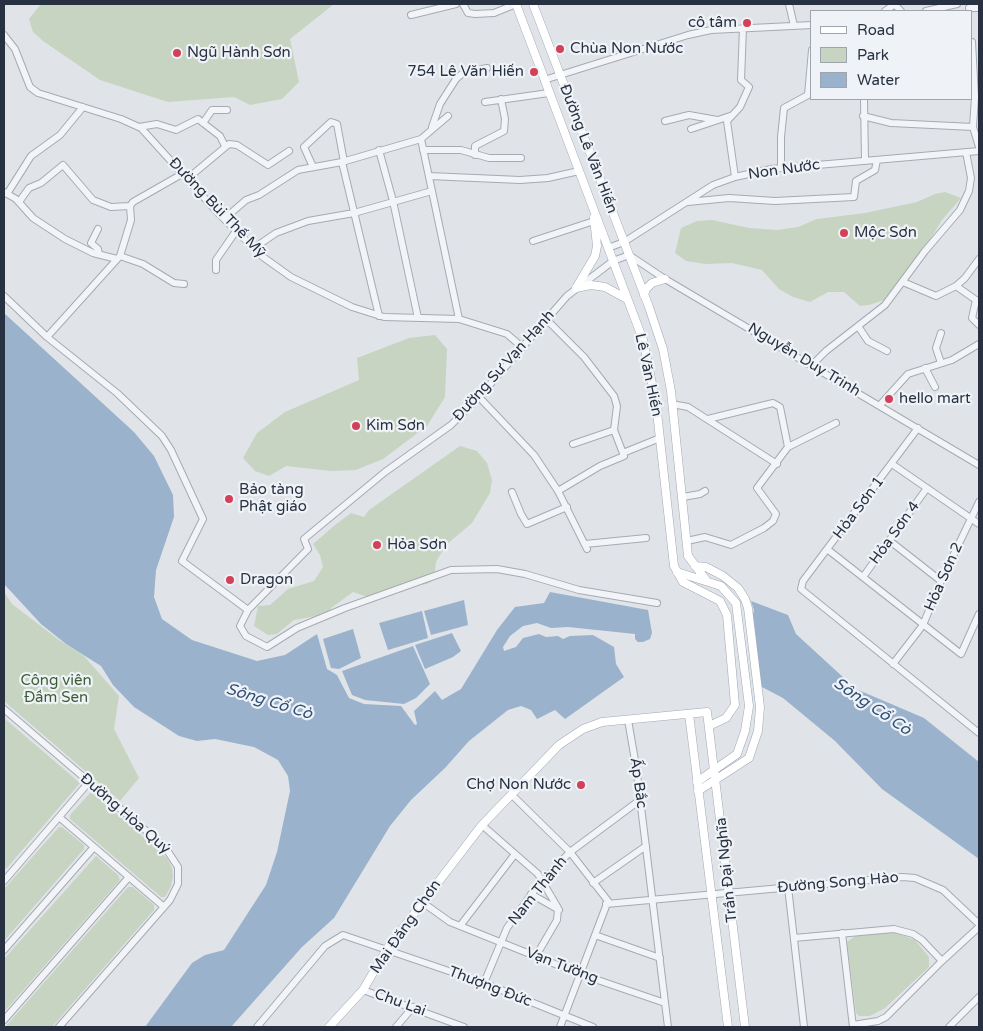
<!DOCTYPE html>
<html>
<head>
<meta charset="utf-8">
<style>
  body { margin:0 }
  #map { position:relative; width:983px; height:1031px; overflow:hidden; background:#e0e4e9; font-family:"Varela Round",sans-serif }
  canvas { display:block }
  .frame { position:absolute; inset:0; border:5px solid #283141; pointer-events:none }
  .legend { position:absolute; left:810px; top:10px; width:162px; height:90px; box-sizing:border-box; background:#eff3f7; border:1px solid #9fa5ae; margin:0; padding:6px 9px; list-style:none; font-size:15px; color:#283141 }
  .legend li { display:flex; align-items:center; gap:10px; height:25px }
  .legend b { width:25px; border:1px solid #9fa5ae }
</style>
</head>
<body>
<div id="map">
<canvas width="983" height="1031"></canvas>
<div class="frame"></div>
<ul class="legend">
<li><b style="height:6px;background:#fff"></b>Road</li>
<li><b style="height:14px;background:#c6d4c1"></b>Park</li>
<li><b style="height:14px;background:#9ab2cb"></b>Water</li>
</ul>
</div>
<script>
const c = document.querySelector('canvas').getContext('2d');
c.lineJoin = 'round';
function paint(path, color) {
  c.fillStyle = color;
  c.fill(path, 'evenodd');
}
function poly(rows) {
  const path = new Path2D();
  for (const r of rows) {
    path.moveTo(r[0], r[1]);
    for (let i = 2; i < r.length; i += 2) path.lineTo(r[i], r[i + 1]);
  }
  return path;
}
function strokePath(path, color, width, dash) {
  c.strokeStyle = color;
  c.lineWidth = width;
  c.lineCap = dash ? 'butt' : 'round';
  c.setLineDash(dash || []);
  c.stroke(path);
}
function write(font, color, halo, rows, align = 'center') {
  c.font = font + ' "Varela Round",sans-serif';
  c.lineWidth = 4.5;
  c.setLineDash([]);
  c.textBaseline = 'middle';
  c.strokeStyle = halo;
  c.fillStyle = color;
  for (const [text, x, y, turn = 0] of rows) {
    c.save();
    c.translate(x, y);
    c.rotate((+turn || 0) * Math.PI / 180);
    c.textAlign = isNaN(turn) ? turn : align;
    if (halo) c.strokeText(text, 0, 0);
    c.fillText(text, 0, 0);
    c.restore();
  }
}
paint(poly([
  [41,4,334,4,290,39,299,82,282,99,250,105,234,97,168,102,100,80,43,41,33,32,29,19],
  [945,192,961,198,942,220,915,264,891,298,869,305,860,306,844,292,828,292,810,302,793,297,779,289,762,270,732,263,705,264,686,261,675,253,681,228,697,221,712,220,749,228,777,230,798,227,817,219,865,213,917,202,935,194],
  [435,335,447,349,445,397,427,426,383,459,356,470,331,471,286,466,269,476,255,471,243,458,257,433,285,412,359,380,357,358,409,338],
  [460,446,477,451,487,463,492,480,490,493,472,523,446,545,436,562,434,580,427,584,404,587,368,597,353,592,331,608,328,614,294,620,277,634,268,635,254,626,258,606,270,605,288,589,314,581,323,567,320,555,313,544,335,525,351,513,364,517,369,510],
  [4,592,12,604,59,640,84,656,119,696,114,729,139,778,120,801,4,701],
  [4,718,80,783,6,869,4,864],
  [90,793,93,793,167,858,172,868,173,876,171,886,165,897,161,897,70,819,70,815],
  [59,827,62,827,84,845,84,849,4,941,4,889],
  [96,856,118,875,120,880,4,1012,4,959],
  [128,887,133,887,154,905,154,910,52,1027,5,1027],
  [894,932,915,940,929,957,929,967,885,1008,870,1016,859,1016,856,1013,847,942,855,936]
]), '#c6d4c1');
paint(poly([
  [4,313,134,432,154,456,173,495,174,517,156,570,154,597,162,619,192,640,257,661,285,655,317,634,327,669,337,675,349,698,364,704,401,706,415,725,417,724,414,711,435,691,442,700,461,689,497,630,515,607,544,603,550,592,648,610,652,633,650,639,643,642,638,642,635,639,635,634,568,627,551,628,537,623,523,626,510,636,503,647,504,651,516,647,523,638,539,634,546,637,558,636,563,639,570,636,593,635,614,647,616,664,624,677,565,719,555,710,537,719,531,710,521,706,508,710,469,741,445,768,411,800,390,826,334,918,302,947,231,1027,145,1027,192,963,205,955,224,950,266,885,277,852,290,791,288,776,278,760,254,747,215,739,197,741,179,736,134,707,113,685,101,666,66,644,41,624,4,584],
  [464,600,468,625,431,635,424,611],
  [751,601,788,615,796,634,856,689,924,718,979,762,979,859,882,789,835,741,783,698,760,686,752,618,754,610],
  [422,611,428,638,388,650,379,623],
  [353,629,361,658,339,669,331,668,323,639],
  [452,633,461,651,453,657,425,669,415,645],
  [413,646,430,684,416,698,404,704,365,700,352,695,342,671]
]), '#9ab2cb');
const minor = poly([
  [463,4,468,13,475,14,494,13,516,4],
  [789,4,794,26],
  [894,4,901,11],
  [969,8,979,8],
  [885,11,895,4],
  [926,11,957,4],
  [411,15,456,4],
  [4,35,15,49,30,87,38,93,121,119,141,128,219,214,263,257,291,277,352,307,371,313,384,317,459,319,507,334,522,347],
  [972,42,975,97,973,127,979,147],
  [544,80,688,35,711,30,812,25],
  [864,99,865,161],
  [485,102,549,93],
  [863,116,891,123,973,127],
  [665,121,689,115,717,120],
  [203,123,212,110,227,110],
  [139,127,157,124,176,130,198,119,220,136,225,146],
  [432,127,440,104,456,79,463,73,487,68],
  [691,129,730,116],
  [421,139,459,319],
  [379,150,393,201,418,318],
  [423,150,461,150,489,158,521,158],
  [475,155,475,146,504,131,505,119,501,99],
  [342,162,379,316],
  [313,167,304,147,331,122,337,124,344,162],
  [781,168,781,137,784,108,808,95,812,50],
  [429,176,520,180,548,178,579,171],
  [735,177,727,121,740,107,749,87,741,80,743,28],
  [187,179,229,144,237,145,268,165,289,151],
  [4,192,16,199,33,218,65,239,93,253,117,259],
  [7,194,31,156,60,135,83,107],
  [19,202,29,188,41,183,63,165,93,200,111,207,130,206],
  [688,202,729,198,775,201,854,197,856,181,875,170,877,160],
  [224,219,246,200,259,195,298,170,342,162,421,139,448,116],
  [98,229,91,243,98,249,99,254],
  [533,241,594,221],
  [254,248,276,233,308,221,354,213,432,191],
  [608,248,624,242,713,185,735,177,771,169,979,151],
  [120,256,143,264,174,283,184,284],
  [216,270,216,260,236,231],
  [903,282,936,296,956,286,965,278,979,259],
  [956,286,976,300,972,318,979,325],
  [4,296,47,337,117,393,162,436,171,450,203,519,182,561,248,610],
  [546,319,584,357,614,396,617,406,614,430,624,456,600,466,558,491],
  [858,326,868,341,887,351],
  [941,333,936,348,941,363],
  [47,337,120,256,131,220,130,206,133,202,182,174],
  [812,365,826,351,885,305,925,251,960,210,969,191,971,178,966,152],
  [925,368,935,387],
  [479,397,534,455,558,491,587,549],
  [672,404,688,407,777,464],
  [880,405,908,374,952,360,979,344],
  [918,428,803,581,801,589,979,733],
  [573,444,614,430],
  [788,447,836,423],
  [623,453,660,438],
  [892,464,979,524],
  [512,492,521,514,527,524,567,507],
  [683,497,700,494,705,491],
  [687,541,705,537,731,545,764,528,773,521,776,514,757,488,788,447,780,407,773,403,708,419],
  [890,541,941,581],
  [585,544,646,538],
  [827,549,961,654,979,614],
  [863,577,927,488],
  [657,603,579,590,525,574,497,569,451,570,345,608,297,628,267,647,246,636,240,626,248,610,308,549,304,539,385,472,451,425,479,397,567,296,613,261,629,255,665,279,979,465],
  [893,664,923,625,941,581,979,502],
  [4,709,165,847,178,867,178,884,170,900,59,1027],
  [628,720,636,766,668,1027],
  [511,794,570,852,608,901,560,1027],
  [59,817,164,907],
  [482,825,538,874,558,908,557,920,536,956],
  [4,881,89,782],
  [593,883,646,846],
  [788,887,804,1027],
  [531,894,559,910],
  [422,902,450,922,580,974,665,1003],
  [606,904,902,877,915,878,943,890,979,924],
  [460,926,515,854],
  [842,933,853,1027],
  [595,935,660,958],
  [794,938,894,929,913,934,922,940,942,961],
  [4,950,94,847],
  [484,983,507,928,536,888,570,852,640,800],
  [363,990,464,1027],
  [4,1020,129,877],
  [853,1025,878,1021,886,1017,942,961,979,927],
  [257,1027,325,946,343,935,484,983,593,1027],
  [396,1027,413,1007],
  [949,1027,979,997]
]);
const major = poly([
  [516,4,643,340,656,403,674,566,683,582,720,601,727,615,735,705,726,718,709,726],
  [533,4,649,307,663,349,671,391,688,556,706,580],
  [576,288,595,256,597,246,594,218],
  [576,288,591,285,605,287,627,299],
  [644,295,646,289,652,283,665,279],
  [695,566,706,567,723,576,738,588,745,599,748,608,760,707,758,731,749,758,698,791],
  [677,572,721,586,736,603,749,706,745,731,737,754,697,782],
  [689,714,728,1027],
  [329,1027,363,990,387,949,482,825,559,745,583,729,602,722,707,712,745,1027]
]);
strokePath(minor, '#a5abb3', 8);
strokePath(major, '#9fa8b5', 9);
strokePath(minor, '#f3f4f7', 6);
strokePath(major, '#fff', 8);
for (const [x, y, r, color] of [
  [747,23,5,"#d24158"],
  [560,49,5,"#d24158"],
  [177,53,5,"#d24158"],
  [534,72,5,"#d24158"],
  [844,233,5,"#d24158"],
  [889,399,5,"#d24158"],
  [356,426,5,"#d24158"],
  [229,499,5,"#d24158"],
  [377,545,5,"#d24158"],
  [230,580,5,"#d24158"],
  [581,785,5,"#d24158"]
]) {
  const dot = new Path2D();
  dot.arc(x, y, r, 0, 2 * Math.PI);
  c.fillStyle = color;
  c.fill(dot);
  strokePath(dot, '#eff3f7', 2);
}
write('15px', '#283141', '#eff3f7', [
  ["cô tâm",737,23,"right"],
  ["Chùa Non Nước",570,49],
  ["Ngũ Hành Sơn",187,53],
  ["754 Lê Văn Hiến",524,72,"right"],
  ["Mộc Sơn",854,233],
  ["hello mart",899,399],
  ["Kim Sơn",366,426],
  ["Bảo tàng",239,490],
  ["Phật giáo",239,507],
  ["Hỏa Sơn",387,545],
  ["Dragon",240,580],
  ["Chợ Non Nước",571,785,"right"]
], 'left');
write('15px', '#283141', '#eff3f7', [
  ["Đường Lê Văn Hiến",588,149,69],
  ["Non Nước",784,170,-8],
  ["Đường Bùi Thế Mỹ",217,208,46],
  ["Nguyễn Duy Trinh",804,360,31],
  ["Đường Sư Vạn Hạnh",504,366,-48],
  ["Lê Văn Hiến",648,375,78],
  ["Hỏa Sơn 1",859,508,-53],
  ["Hỏa Sơn 4",895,533,-54],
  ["Hỏa Sơn 2",944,577,-66],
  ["Ấp Bắc",638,783,82],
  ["Đường Hòa Quý",125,814,41],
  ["Trần Đại Nghĩa",727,870,-96],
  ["Đường Song Hào",838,883,-5],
  ["Nam Thành",538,891,-51],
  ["Mai Đăng Chơn",406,927,-55],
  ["Vạn Tường",562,966,21],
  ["Thượng Đức",490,987,21],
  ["Chu Lai",400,1003,20]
]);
write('15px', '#3d5e35', '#eff3f7', [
  ["Công viên",56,681],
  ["Đầm Sen",56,698]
]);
write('italic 16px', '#315077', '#eff3f7', [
  ["Sông Cổ Cò",269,702,17],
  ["Sông Cổ Cò",872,707,34]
]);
</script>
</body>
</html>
